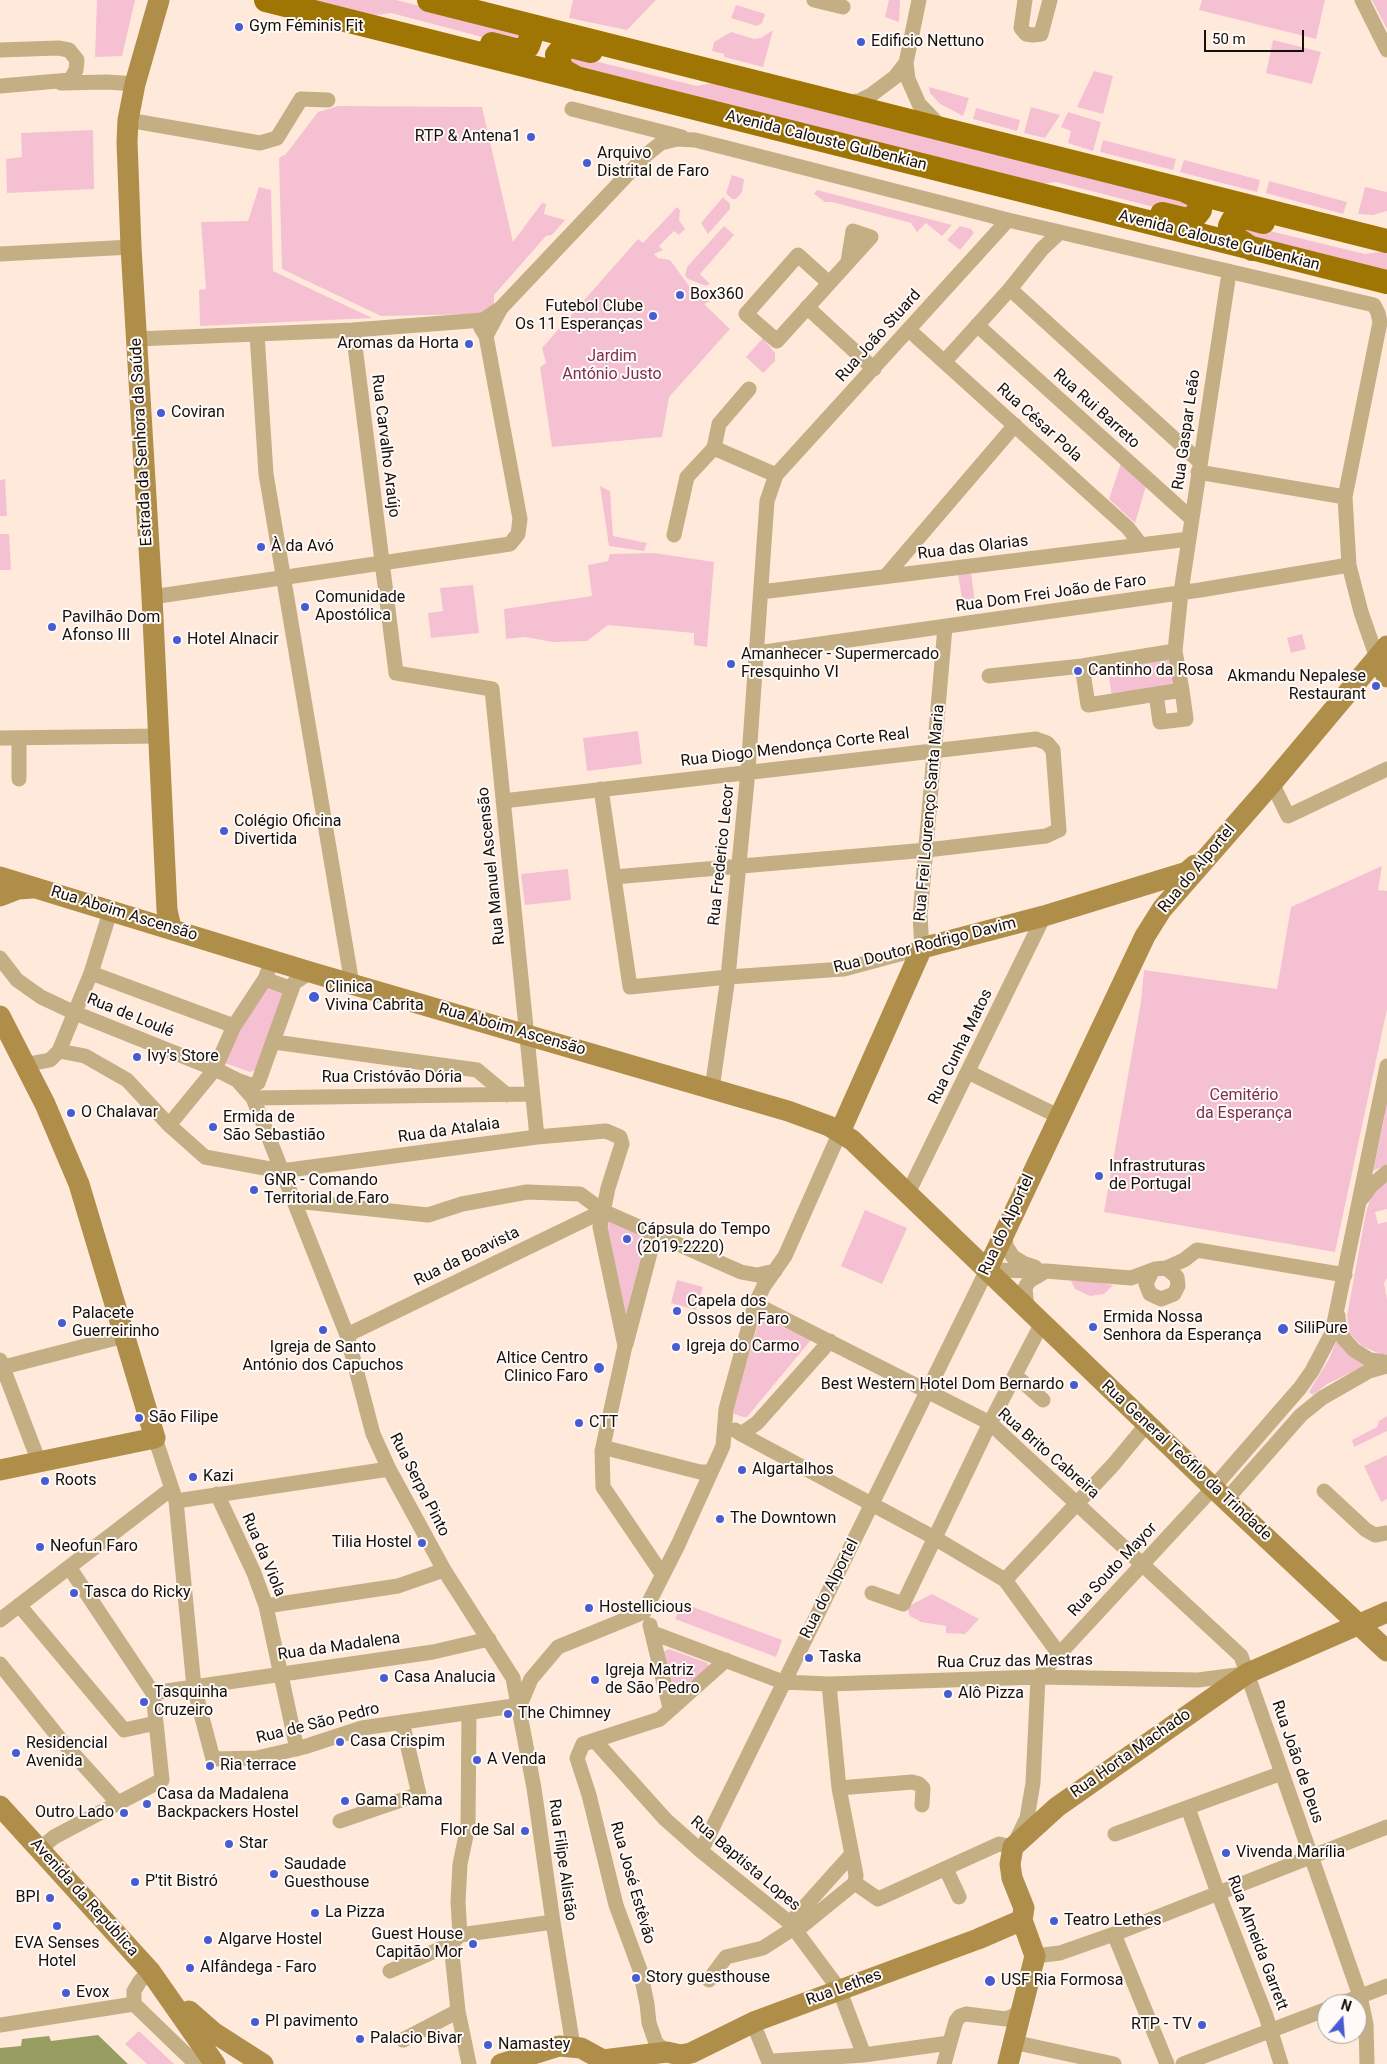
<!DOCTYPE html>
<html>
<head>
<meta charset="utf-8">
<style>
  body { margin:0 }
  #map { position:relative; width:1387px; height:2064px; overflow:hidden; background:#ffe9db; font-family:Roboto,sans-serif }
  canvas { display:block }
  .north { position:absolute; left:1317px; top:1994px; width:50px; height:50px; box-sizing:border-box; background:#fffaf7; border:1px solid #a29c98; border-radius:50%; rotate:18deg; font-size:14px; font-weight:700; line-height:20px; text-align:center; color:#160f0a }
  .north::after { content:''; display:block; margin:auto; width:18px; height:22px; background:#475cd0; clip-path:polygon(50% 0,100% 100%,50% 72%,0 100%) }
  .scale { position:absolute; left:1204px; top:30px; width:100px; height:22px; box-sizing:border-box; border:2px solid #160f0a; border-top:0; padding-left:6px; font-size:15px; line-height:18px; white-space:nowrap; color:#160f0a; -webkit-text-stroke:4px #fffaf7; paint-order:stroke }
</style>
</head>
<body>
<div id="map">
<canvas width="1387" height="2064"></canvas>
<div class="north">N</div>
<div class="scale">50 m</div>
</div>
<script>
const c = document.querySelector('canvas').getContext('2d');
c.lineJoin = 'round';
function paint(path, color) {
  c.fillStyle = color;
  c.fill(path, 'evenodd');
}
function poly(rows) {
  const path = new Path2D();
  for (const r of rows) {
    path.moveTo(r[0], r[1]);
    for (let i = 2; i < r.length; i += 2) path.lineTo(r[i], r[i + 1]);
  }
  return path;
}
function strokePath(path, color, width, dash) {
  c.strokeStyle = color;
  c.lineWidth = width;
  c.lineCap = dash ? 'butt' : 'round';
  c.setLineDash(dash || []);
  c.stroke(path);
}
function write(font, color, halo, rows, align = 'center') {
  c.font = font + ' Roboto,sans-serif';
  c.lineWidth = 4;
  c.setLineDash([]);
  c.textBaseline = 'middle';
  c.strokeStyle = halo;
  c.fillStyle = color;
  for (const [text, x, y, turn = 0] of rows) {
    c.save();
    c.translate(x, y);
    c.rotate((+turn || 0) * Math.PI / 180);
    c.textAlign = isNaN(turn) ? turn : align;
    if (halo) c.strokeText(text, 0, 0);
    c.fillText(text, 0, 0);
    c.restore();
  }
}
paint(poly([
  [97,0,135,0,122,56,95,57],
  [306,0,396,0,505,27,520,34,518,40,509,44,391,13,370,16],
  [573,0,656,0,627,30,569,18],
  [889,0,900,0,899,22,885,17],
  [1202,0,1325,0,1316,39,1199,10],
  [1372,0,1387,0,1387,29],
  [736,5,765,14,762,23,757,26,731,18],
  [773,30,763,67,724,57,724,54,712,51,714,42,731,32,754,39,761,38],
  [1273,40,1321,52,1312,84,1266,73],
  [570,55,697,86,716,82,1178,198,1190,206,1181,214,1056,182,1035,185,570,67],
  [1094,71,1113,76,1103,114,1077,107],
  [929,87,969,98,963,116,940,104,930,93],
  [338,106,482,107,513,242,542,203,546,204,544,214,565,220,552,235,546,236,494,295,494,306,481,314,381,316,282,269,279,158,286,154,318,112],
  [1031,107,1060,115,1045,138,1024,133],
  [976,108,1020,120,1017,131,973,119],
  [1068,112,1101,122,1093,151,1068,143,1071,131,1061,127],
  [93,130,94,189,7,193,6,159,22,157,21,133],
  [1103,140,1176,159,1173,170,1100,152],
  [1184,160,1260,180,1257,192,1180,172],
  [732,175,744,179,742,192,736,199,732,199,726,193],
  [1269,181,1347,202,1343,214,1266,193],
  [259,187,271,190,273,271,372,318,200,326,199,290,206,289,201,222,248,221],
  [1365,187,1387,192,1387,211,1373,215,1358,214],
  [817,190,929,219,952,225,942,236,926,223,917,232,911,223,832,202,825,202,814,194],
  [723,197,730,204,730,209,708,234,701,223],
  [677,207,680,210,679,220,685,229,679,235,674,231,659,246,663,250,654,254,658,258,670,260,689,286,708,292,711,297,711,301,704,304,730,329,669,397,662,437,552,447,540,367,546,363,542,348,638,239,643,243],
  [724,226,734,235,700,274,710,284,706,286,688,279,685,275,687,267],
  [960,226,971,229,974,233,960,250,947,240],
  [1249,226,1365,254,1387,251,1387,271,1245,238,1238,227],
  [763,338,775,353,775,361,763,373,746,357],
  [1121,463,1146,486,1135,523,1109,499],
  [5,479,7,516,0,516,0,480],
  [600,486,610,491,613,536,647,543,644,551,609,546],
  [0,534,9,534,11,570,0,570],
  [654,553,714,562,707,647,694,645,694,633,608,625,587,641,553,642,525,637,506,639,504,609,592,596,588,565,608,561,610,554],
  [971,572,976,610,964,611,958,574],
  [473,585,479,633,431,638,428,613,443,611,440,588],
  [1302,634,1306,649,1291,653,1287,638],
  [1172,654,1178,686,1112,697,1107,665],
  [638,731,642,764,587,771,583,738],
  [1382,866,1378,890,1387,891,1387,1009,1335,1252,1104,1212,1141,1002,1144,970,1277,989,1291,907],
  [568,869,571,900,525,905,521,874],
  [273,986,284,993,257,1069,250,1072,225,1063,234,1026,267,989],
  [1387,1102,1387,1164,1373,1171,1383,1125],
  [1387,1180,1387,1209,1375,1212,1378,1224,1387,1222,1387,1278,1384,1283,1387,1300,1387,1354,1380,1354,1362,1346,1350,1334,1347,1316,1366,1212,1373,1191],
  [865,1210,907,1228,882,1284,841,1266],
  [609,1221,646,1237,626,1315,608,1229],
  [677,1280,703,1287,696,1310,671,1303],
  [1071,1281,1091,1281,1113,1285,1104,1294,1090,1296,1075,1289],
  [760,1317,811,1340,747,1417,743,1417,732,1413],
  [1338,1337,1367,1365,1327,1384,1313,1395,1309,1392,1329,1359],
  [1387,1416,1387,1431,1354,1447,1352,1440,1377,1427,1379,1421],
  [1387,1455,1387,1499,1381,1502,1364,1466],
  [932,1594,979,1619,965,1634,946,1633,946,1626,921,1622,910,1616,907,1607],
  [682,1603,782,1640,776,1657,675,1619],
  [669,1649,708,1663,708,1670,677,1695,669,1690,661,1653],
  [139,2031,174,2064,147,2064,125,2044]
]), '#f5c1d2');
paint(poly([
  [98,2035,128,2064,0,2064,0,2048,21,2046,22,2039,49,2036,51,2041]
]), '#989e62');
strokePath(poly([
  [814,0,843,7],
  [919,0,906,63,908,79,919,104,941,127],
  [1025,0,1021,28,1026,34,1033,35,1041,34,1050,0],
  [1362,0,1387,50],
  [0,50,58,48,69,50,77,60,76,70,70,80,0,86],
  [61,83,107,82,135,84],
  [847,102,859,101,871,95,895,77,906,63],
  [572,109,682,137],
  [128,120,260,143,277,138,301,99,328,100],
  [0,254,131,247],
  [829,283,798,255,746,314,777,341,871,237,853,231,848,262],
  [1010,289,1200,462],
  [807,307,874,369],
  [498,310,483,320,353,330,396,673,492,689,537,1137],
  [977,325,1192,519],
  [909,330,1128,528,1141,545],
  [257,334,266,474,352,984],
  [486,336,501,308,646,155,661,143,677,139,695,140,723,147,1008,220,1374,305,1378,313,1380,322,1345,497,1349,565,1361,612,1377,658],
  [136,339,353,330],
  [945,361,1010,289,1042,249,1060,232],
  [714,448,776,475],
  [1198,472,1345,497],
  [674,535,687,477,714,448,719,424,749,389],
  [885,577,1015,425],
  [761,592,1189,539],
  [152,597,510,544,518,534,520,519,486,336,481,328],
  [1175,651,1181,592,1229,273],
  [757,653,1200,590,1349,565],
  [989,676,1082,666,1175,651,1182,690,1088,705,1082,666],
  [1156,694,1160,722,1186,719,1182,690],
  [0,738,159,736],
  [19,779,19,738],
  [1272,783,1288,816,1387,769],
  [601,789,630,987,728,977,844,969,922,948,920,916,945,627],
  [503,801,1036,739,1047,743,1053,750,1059,830,1046,836,927,850,614,877],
  [0,958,17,980,41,997,75,1013,215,1069,237,1080,253,1098,347,1335,373,1434,389,1469,444,1570,513,1678,534,1788,553,1922,573,2046],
  [91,973,234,1026],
  [265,979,292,989],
  [274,1042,477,1070,507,1095],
  [59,1051,85,1056,127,1080,169,1125,205,1157,281,1171,537,1137,606,1131,620,1137,622,1144,608,1188,600,1227,625,1346,602,1451,603,1487,662,1574],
  [23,1065,50,1060,59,1051,91,973,111,909],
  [968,1072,1058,1116],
  [237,1080,251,1085,258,1083,294,983,310,972],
  [712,1089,728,977,748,771,767,501,776,475,1008,220],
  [253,1098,532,1094],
  [169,1125,215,1069,234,1026,265,979,272,960],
  [908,1193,1044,916],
  [1362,1198,1370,1187,1387,1172],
  [295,1201,428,1215,462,1204,527,1192,580,1194,603,1211,741,1272,757,1275,775,1271],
  [1005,1232,1006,1246,1013,1257,1023,1263,1035,1267],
  [1166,1268,1184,1260,1197,1250,1345,1275],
  [755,1304,990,1423,1241,1656,1360,1996,1366,2024,1367,2064],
  [1027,1308,1025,1288,1029,1281,1046,1271],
  [1338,1316,1339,1327,1344,1339,1354,1350,1370,1360,1387,1362],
  [347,1335,603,1211],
  [626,1344,655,1234],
  [0,1360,39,1462],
  [0,1368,124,1336],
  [1015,1375,1043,1400],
  [735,1430,741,1434,757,1423,830,1341],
  [741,1434,933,1537,1005,1580,1059,1654],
  [155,1438,176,1501,194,1687,213,1759,257,1758,304,1747,362,1728,520,1705],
  [602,1451,610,1449,700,1472,711,1472],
  [1324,1491,1366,1530,1375,1535,1387,1533],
  [217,1494,254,1573,266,1606,297,1749],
  [1226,1500,1301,1415,1322,1398,1369,1371,1387,1366],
  [176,1501,389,1469],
  [1005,1580,1113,1465,1147,1424],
  [872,1593,903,1604,990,1423,1042,1323],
  [19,1605,124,1730,156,1723],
  [266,1606,398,1586,444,1570],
  [644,1612,678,1545,723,1446,726,1409,755,1304,764,1286,785,1256,840,1132],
  [0,1620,171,1489],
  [650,1625,670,1708],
  [653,1633,783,1682,829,1684,1038,1677,1198,1680,1244,1674],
  [0,1664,60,1739,117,1802],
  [829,1684,839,1788,856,1875,855,1883],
  [153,1693,433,1652,489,1639],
  [520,1705,531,1679,558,1647,644,1612],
  [595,1741,665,1819,701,1851,790,1923,839,1989,864,2055],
  [839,1788,912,1782,919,1784,923,1788,922,1805],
  [1188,1808,1218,1893,1266,2016,1281,2064],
  [340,1821,419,1794,402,1722],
  [1115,1834,1282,1773],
  [40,1849,54,1837,162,1780,153,1693,69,1567],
  [701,1851,987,1270,1046,1271,1131,1278,1155,1269,1166,1268,1177,1277,1178,1286,1174,1294,1161,1299,1150,1294,1146,1284,1152,1271],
  [946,1869,959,1897],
  [855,1883,878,1899,999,1844,1013,1847,1027,1818,1033,1783,1038,1677,1213,1488,1300,1388,1312,1371,1332,1333,1387,1066],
  [790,1923,851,1855],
  [796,1931,855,1883],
  [1114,1934,1167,2064],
  [460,1935,458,1902,460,1864,468,1826,469,1713],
  [451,1944,458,2011,469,2064],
  [1035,1956,1060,1953,1114,1934,1387,1827],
  [390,1971,451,1944,460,1935,553,1922],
  [709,1980,726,1957,763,1948,794,1928],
  [134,2004,196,2064],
  [134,2004,134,1991,140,1981,150,1971],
  [1340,2004,1387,1986],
  [753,2023,768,2060,773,2061,864,2055,949,2043],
  [0,2025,134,2004],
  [403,2040,458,2011],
  [1013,2042,1114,2064],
  [667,2052,656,2043,649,2023,647,2004,640,1970,616,1905,589,1795,577,1758,583,1744,660,1719,726,1660],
  [944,2064,956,2021,960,2016,966,2014,1006,2019,1019,2013],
  [1183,2064,1327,2009]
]), '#c4ae83', 15);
strokePath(poly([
  [159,0,135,84,128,120,127,142,131,247,152,597,167,910,171,928],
  [1377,658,1387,677],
  [0,877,310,972,788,1111,829,1126,852,1140,1226,1500,1387,1651],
  [0,896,18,889,33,888],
  [0,1016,45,1104,79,1184,155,1438,0,1470],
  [840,1132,922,948,1044,916,1187,872,1195,865],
  [987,1270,1145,936,1162,909,1272,783,1387,646],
  [0,1806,150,1971,215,2064],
  [189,2011,213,2032,263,2064],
  [501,2064,559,2046,581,2048,603,2060,667,2052,680,2055,691,2053,756,2021,978,1939,1022,1920],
  [1008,2064,1035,1956,1022,1920,1024,1908,1012,1878,1010,1864,1013,1847,1057,1807,1248,1673,1387,1612]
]), '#af8e49', 21);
strokePath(poly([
  [266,0,1387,282],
  [429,0,1387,241],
  [492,44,519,51,528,46,532,34,530,28,521,23],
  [578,79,562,70,557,55,562,49,571,46,591,51],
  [1162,214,1187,220,1196,215,1200,210,1198,197,1184,190],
  [1252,249,1237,239,1230,226,1233,220,1241,216,1263,222]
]), '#9f7604', 24);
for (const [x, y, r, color] of [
  [239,27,5,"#475cd0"],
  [861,42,5,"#475cd0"],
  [531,137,5,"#475cd0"],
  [587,163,5,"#475cd0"],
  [680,295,5,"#475cd0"],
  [653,316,5,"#475cd0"],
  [469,344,5,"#475cd0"],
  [161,413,5,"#475cd0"],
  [261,547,5,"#475cd0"],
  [305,607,5,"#475cd0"],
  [52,627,5,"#475cd0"],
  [177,640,5,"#475cd0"],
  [731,664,5,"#475cd0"],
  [1078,671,5,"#475cd0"],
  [1376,686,5,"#475cd0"],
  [224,831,5,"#475cd0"],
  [314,997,6,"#475cd0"],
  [137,1057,5,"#475cd0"],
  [71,1113,5,"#475cd0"],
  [213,1127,5,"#475cd0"],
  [1099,1176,5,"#475cd0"],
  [254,1190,5,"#475cd0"],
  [627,1239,5,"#475cd0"],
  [677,1311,5,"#475cd0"],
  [62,1323,5,"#475cd0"],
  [1093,1327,5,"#475cd0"],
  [1283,1329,6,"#475cd0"],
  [323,1330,5,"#475cd0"],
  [676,1347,5,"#475cd0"],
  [599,1368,6,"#475cd0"],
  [1074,1385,5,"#475cd0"],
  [139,1418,5,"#475cd0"],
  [579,1423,5,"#475cd0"],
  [742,1470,5,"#475cd0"],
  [193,1477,5,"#475cd0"],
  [45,1481,5,"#475cd0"],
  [720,1519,5,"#475cd0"],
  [422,1543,5,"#475cd0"],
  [40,1547,5,"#475cd0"],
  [74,1593,5,"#475cd0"],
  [589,1608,5,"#475cd0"],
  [809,1658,5,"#475cd0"],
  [384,1678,5,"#475cd0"],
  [595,1680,5,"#475cd0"],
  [948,1694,5,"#475cd0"],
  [144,1702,5,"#475cd0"],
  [508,1714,5,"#475cd0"],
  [340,1742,5,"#475cd0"],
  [16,1753,5,"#475cd0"],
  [477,1760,5,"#475cd0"],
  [210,1766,5,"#475cd0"],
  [345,1801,5,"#475cd0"],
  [147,1804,5,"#475cd0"],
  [124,1813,5,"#475cd0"],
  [525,1831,5,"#475cd0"],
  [229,1844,5,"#475cd0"],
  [1226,1853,5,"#475cd0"],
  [274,1874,5,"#475cd0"],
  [135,1882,5,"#475cd0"],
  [50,1898,5,"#475cd0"],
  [315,1913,5,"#475cd0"],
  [1054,1921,5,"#475cd0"],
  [57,1926,5,"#475cd0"],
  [208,1940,5,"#475cd0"],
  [473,1944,5,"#475cd0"],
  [190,1968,5,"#475cd0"],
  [636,1978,5,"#475cd0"],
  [990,1981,6,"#475cd0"],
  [66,1993,5,"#475cd0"],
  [255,2022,5,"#475cd0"],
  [1202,2025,5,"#475cd0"],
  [360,2039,5,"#475cd0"],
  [488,2045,5,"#475cd0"]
]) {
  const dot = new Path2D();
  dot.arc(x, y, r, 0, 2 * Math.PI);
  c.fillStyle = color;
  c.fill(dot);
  strokePath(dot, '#fffaf7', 2);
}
write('16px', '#160f0a', '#fffaf7', [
  ["Gym Féminis Fit",249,27],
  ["Edificio Nettuno",871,42],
  ["RTP & Antena1",521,137,"right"],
  ["Arquivo",597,154],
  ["Distrital de Faro",597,172],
  ["Box360",690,295],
  ["Futebol Clube",643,307,"right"],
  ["Os 11 Esperanças",643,325,"right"],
  ["Aromas da Horta",459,344,"right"],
  ["Coviran",171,413],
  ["À da Avó",271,547],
  ["Comunidade",315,598],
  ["Apostólica",315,616],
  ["Pavilhão Dom",62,618],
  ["Afonso III",62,636],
  ["Hotel Alnacir",187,640],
  ["Amanhecer - Supermercado",741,655],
  ["Fresquinho VI",741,673],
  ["Cantinho da Rosa",1088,671],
  ["Akmandu Nepalese",1366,677,"right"],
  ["Restaurant",1366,695,"right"],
  ["Colégio Oficina",234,822],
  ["Divertida",234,840],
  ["Clinica",325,988],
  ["Vivina Cabrita",325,1006],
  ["Ivy's Store",147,1057],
  ["O Chalavar",81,1113],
  ["Ermida de",223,1118],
  ["São Sebastião",223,1136],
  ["Infrastruturas",1109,1167],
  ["de Portugal",1109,1185],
  ["GNR - Comando",264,1181],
  ["Territorial de Faro",264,1199],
  ["Cápsula do Tempo",637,1230],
  ["(2019-2220)",637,1248],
  ["Capela dos",687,1302],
  ["Ossos de Faro",687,1320],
  ["Palacete",72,1314],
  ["Guerreirinho",72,1332],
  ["Ermida Nossa",1103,1318],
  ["Senhora da Esperança",1103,1336],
  ["SiliPure",1294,1329],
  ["Igreja do Carmo",686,1347],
  ["Igreja de Santo",323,1348,"center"],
  ["António dos Capuchos",323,1366,"center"],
  ["Altice Centro",588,1359,"right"],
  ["Clinico Faro",588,1377,"right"],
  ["Best Western Hotel Dom Bernardo",1064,1385,"right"],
  ["São Filipe",149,1418],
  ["CTT",589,1423],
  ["Algartalhos",752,1470],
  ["Kazi",203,1477],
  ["Roots",55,1481],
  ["The Downtown",730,1519],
  ["Tilia Hostel",412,1543,"right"],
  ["Neofun Faro",50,1547],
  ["Tasca do Ricky",84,1593],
  ["Hostellicious",599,1608],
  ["Taska",819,1658],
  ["Igreja Matriz",605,1671],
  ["de São Pedro",605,1689],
  ["Casa Analucia",394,1678],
  ["Tasquinha",154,1693],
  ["Cruzeiro",154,1711],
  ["Alô Pizza",958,1694],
  ["The Chimney",518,1714],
  ["Casa Crispim",350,1742],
  ["Residencial",26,1744],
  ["Avenida",26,1762],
  ["A Venda",487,1760],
  ["Ria terrace",220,1766],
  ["Casa da Madalena",157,1795],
  ["Backpackers Hostel",157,1813],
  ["Gama Rama",355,1801],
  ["Outro Lado",114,1813,"right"],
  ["Flor de Sal",515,1831,"right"],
  ["Star",239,1844],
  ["Vivenda Marília",1236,1853],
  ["Saudade",284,1865],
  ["Guesthouse",284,1883],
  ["P'tit Bistró",145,1882],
  ["BPI",40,1898,"right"],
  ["La Pizza",325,1913],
  ["Teatro Lethes",1064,1921],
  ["Guest House",463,1935,"right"],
  ["Capitão Mor",463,1953,"right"],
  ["Algarve Hostel",218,1940],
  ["EVA Senses",57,1944,"center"],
  ["Hotel",57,1962,"center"],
  ["Alfândega - Faro",200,1968],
  ["Story guesthouse",646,1978],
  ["USF Ria Formosa",1001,1981],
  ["Evox",76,1993],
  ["PI pavimento",265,2022],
  ["RTP - TV",1192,2025,"right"],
  ["Palacio Bivar",370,2039],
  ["Namastey",498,2045]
], 'left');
write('16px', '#160f0a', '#fffaf7', [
  ["Avenida Calouste Gulbenkian",826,141,14],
  ["Avenida Calouste Gulbenkian",1219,241,14],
  ["Rua João Stuard",879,336,-48],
  ["Rua Rui Barreto",1096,409,42],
  ["Rua César Pola",1039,423,42],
  ["Rua Gaspar Leão",1187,430,-82],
  ["Estrada da Senhora da Saúde",142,442,-93],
  ["Rua Carvalho Araújo",385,446,83],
  ["Rua das Olarias",973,548,-7],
  ["Rua Dom Frei João de Faro",1051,594,-8],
  ["Rua Diogo Mendonça Corte Real",795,748,-7],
  ["Rua Frei Lourenço Santa Maria",930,813,-85],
  ["Rua Frederico Lecor",722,855,-84],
  ["Rua Manuel Ascensão",492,866,-96],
  ["Rua do Alportel",1197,869,-50],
  ["Rua Aboim Ascensão",124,914,17],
  ["Rua Doutor Rodrigo Davim",925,946,-14],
  ["Rua de Loulé",130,1016,22],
  ["Rua Aboim Ascensão",512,1030,16],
  ["Rua Cunha Matos",961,1047,-64],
  ["Rua Cristóvão Dória",392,1078],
  ["Rua da Atalaia",449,1131,-8],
  ["Rua do Alportel",1007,1225,-65],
  ["Rua da Boavista",467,1257,-26],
  ["Rua Brito Cabreira",1048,1454,41],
  ["Rua General Teófilo da Trindade",1186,1461,43],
  ["Rua Serpa Pinto",419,1485,63],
  ["Rua da Viola",263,1555,67],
  ["Rua Souto Mayor",1113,1570,-47],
  ["Rua do Alportel",830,1589,-63],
  ["Rua da Madalena",339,1647,-8],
  ["Rua Cruz das Mestras",1015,1662,-1],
  ["Rua de São Pedro",318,1724,-14],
  ["Rua Horta Machado",1131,1754,-35],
  ["Rua João de Deus",1297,1762,71],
  ["Rua Filipe Alistão",562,1860,82],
  ["Rua Baptista Lopes",745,1864,40],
  ["Rua José Estêvão",632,1883,74],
  ["Avenida da República",84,1898,48],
  ["Rua Almeida Garrett",1257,1943,69],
  ["Rua Lethes",844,1988,-20]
]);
write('16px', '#7c2f4e', '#fffaf7', [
  ["Jardim",612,357],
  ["António Justo",612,375],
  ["Cemitério",1244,1096],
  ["da Esperança",1244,1114]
]);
</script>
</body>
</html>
